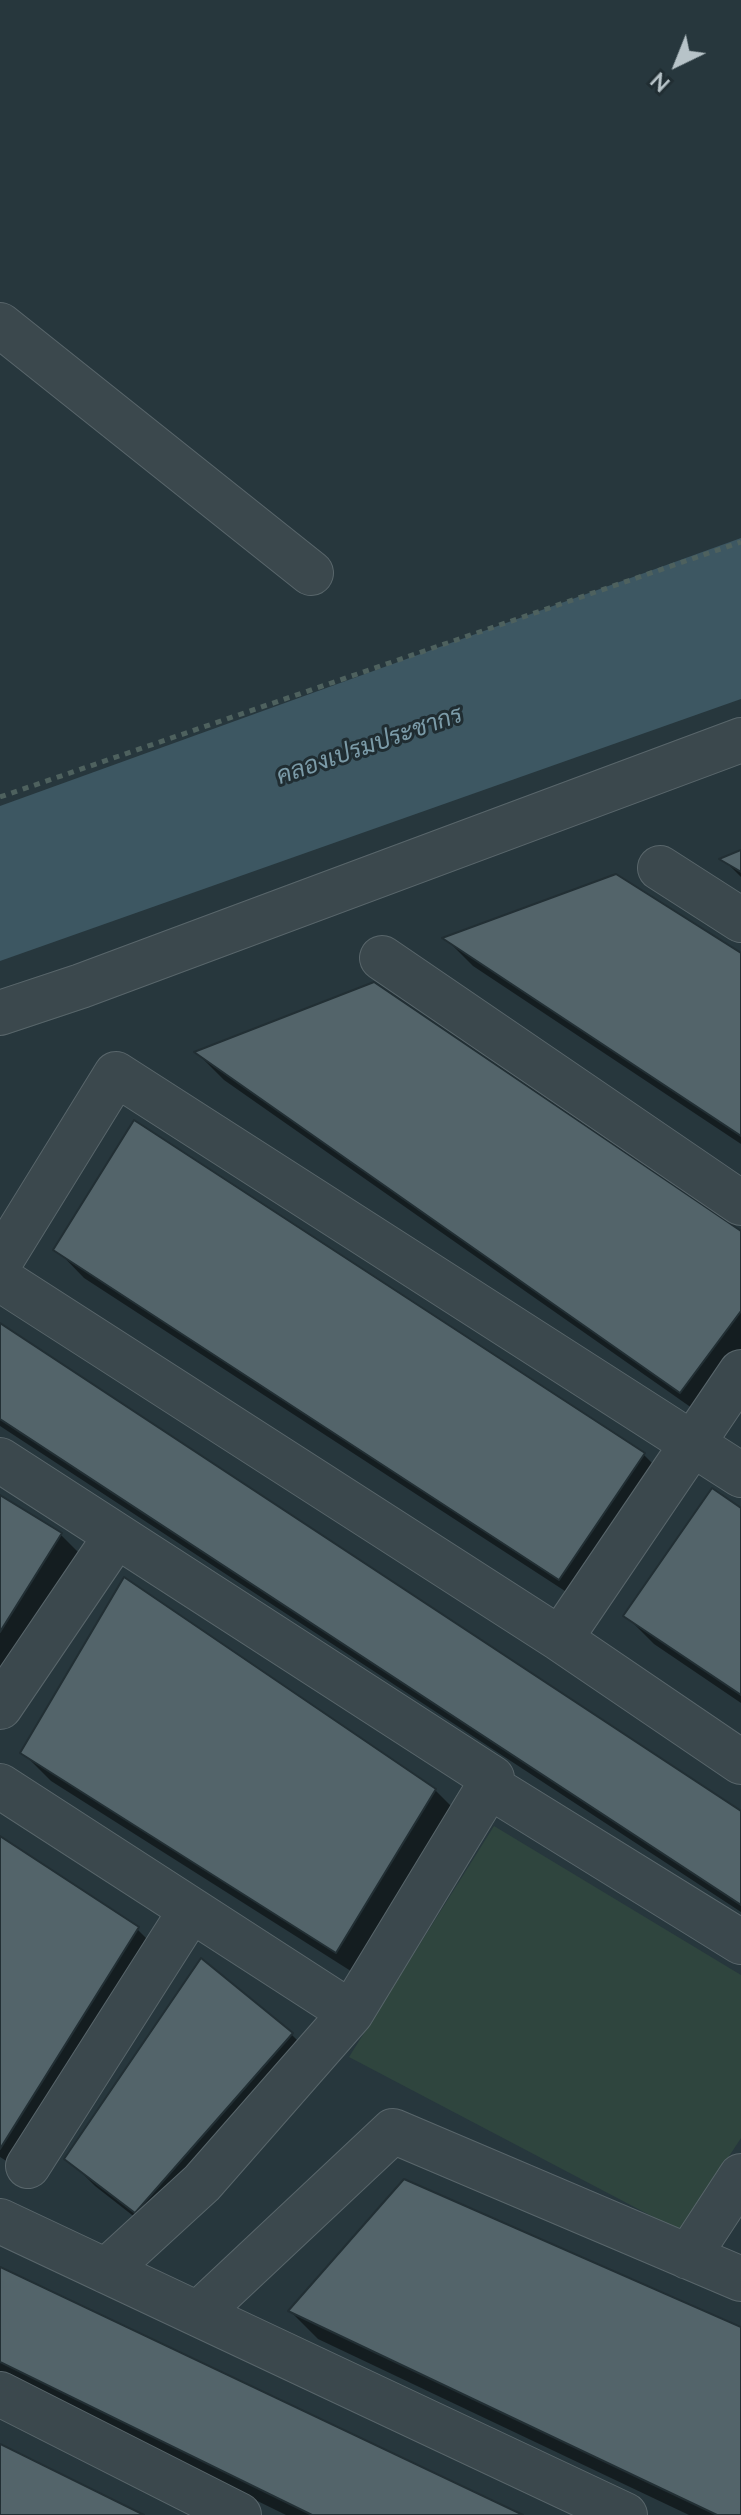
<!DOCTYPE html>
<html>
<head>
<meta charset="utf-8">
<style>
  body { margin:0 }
  #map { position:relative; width:741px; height:2515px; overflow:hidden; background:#27373d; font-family:"Nunito Sans",sans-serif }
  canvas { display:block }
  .north { position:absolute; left:637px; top:24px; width:80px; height:80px; -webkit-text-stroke:6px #202d32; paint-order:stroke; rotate:223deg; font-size:22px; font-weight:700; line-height:32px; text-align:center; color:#b7c3c8 }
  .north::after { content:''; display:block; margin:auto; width:28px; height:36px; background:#b7c3c8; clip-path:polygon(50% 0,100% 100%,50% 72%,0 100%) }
</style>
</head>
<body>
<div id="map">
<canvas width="741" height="2515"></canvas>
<div class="north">N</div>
</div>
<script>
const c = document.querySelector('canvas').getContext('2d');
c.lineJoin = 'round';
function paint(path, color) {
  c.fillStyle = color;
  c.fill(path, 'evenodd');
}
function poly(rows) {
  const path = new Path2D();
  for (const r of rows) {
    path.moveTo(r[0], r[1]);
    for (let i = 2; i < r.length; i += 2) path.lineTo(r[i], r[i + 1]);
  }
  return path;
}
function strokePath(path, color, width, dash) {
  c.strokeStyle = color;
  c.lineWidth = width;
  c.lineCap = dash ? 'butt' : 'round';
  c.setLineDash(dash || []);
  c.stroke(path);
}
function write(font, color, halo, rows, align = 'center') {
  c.font = font + ' "Nunito Sans",Sarabun,sans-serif';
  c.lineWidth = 6;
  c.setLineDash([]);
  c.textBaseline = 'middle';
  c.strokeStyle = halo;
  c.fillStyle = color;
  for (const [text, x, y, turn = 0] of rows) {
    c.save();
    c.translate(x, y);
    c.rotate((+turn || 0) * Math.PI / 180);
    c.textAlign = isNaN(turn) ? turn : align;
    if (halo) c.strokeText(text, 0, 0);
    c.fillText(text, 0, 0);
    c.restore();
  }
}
paint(poly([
  [494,1826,741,1975,741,2138,680,2231,349,2057]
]), '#2f453e');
paint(poly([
  [741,538,741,699,0,961,0,806]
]), '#3d5762');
paint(poly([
  [741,852,741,877,723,859],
  [446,939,741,955,741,1144,473,966],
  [197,1053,741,1234,741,1376,709,1420,224,1080],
  [56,1249,643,1454,671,1482,588,1606,84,1278],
  [0,1326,741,1813,741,1912,0,1426],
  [0,1497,61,1535,89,1563,0,1704],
  [741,1510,741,1703,654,1644,626,1616],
  [23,1753,435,1790,463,1818,365,1980,51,1781],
  [0,1839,137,1929,165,1957,29,2175,0,2157],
  [291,2034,319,2062,164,2240,95,2186,67,2158],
  [0,2269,518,2515,286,2515,0,2375],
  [290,2311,741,2329,741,2515,689,2515,318,2339]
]), '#0007');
const building = poly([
  [741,850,741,872,719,859,741,850],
  [616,874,741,953,741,1136,442,938,616,874],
  [374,982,741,1231,741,1311,680,1393,194,1052,374,982],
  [134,1120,645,1453,559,1580,53,1250,134,1120],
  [0,1323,741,1811,741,1905,0,1419,0,1323],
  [712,1488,741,1508,741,1695,623,1616,712,1488],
  [0,1495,62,1533,0,1632,0,1495],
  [124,1577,436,1789,336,1953,20,1753,124,1577],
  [0,1836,139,1927,0,2149,0,1836],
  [201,1958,293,2033,135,2213,64,2159,201,1958],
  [404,2179,741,2327,741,2515,717,2515,288,2311,404,2179],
  [0,2267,523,2515,312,2515,0,2362,0,2267],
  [0,2444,144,2515,0,2515,0,2444]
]);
paint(building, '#53646a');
strokePath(building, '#222f34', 2);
const street = poly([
  [0,325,311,573],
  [660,868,741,920],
  [382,958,741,1203],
  [0,1013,81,986,741,740],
  [0,1262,116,1074,741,1475],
  [0,1279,560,1639,741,1762],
  [0,1460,492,1778,489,1786,351,2013,0,1786],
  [560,1639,741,1372],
  [0,1707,116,1536],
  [489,1786,741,1942],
  [28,2166,191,1910],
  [0,2221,625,2515],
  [688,2257,741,2176],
  [106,2271,202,2183,351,2013],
  [198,2314,393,2131,741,2279],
  [0,2394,239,2515]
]);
strokePath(street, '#59666b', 46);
strokePath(poly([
  [0,797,741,542]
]), '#4e615e', 5, [6, 6]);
strokePath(street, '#3b484d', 44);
write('italic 24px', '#7b9ba8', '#202d32', [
  ["คลองเปรมประชากร",370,747,-19]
]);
</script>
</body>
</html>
